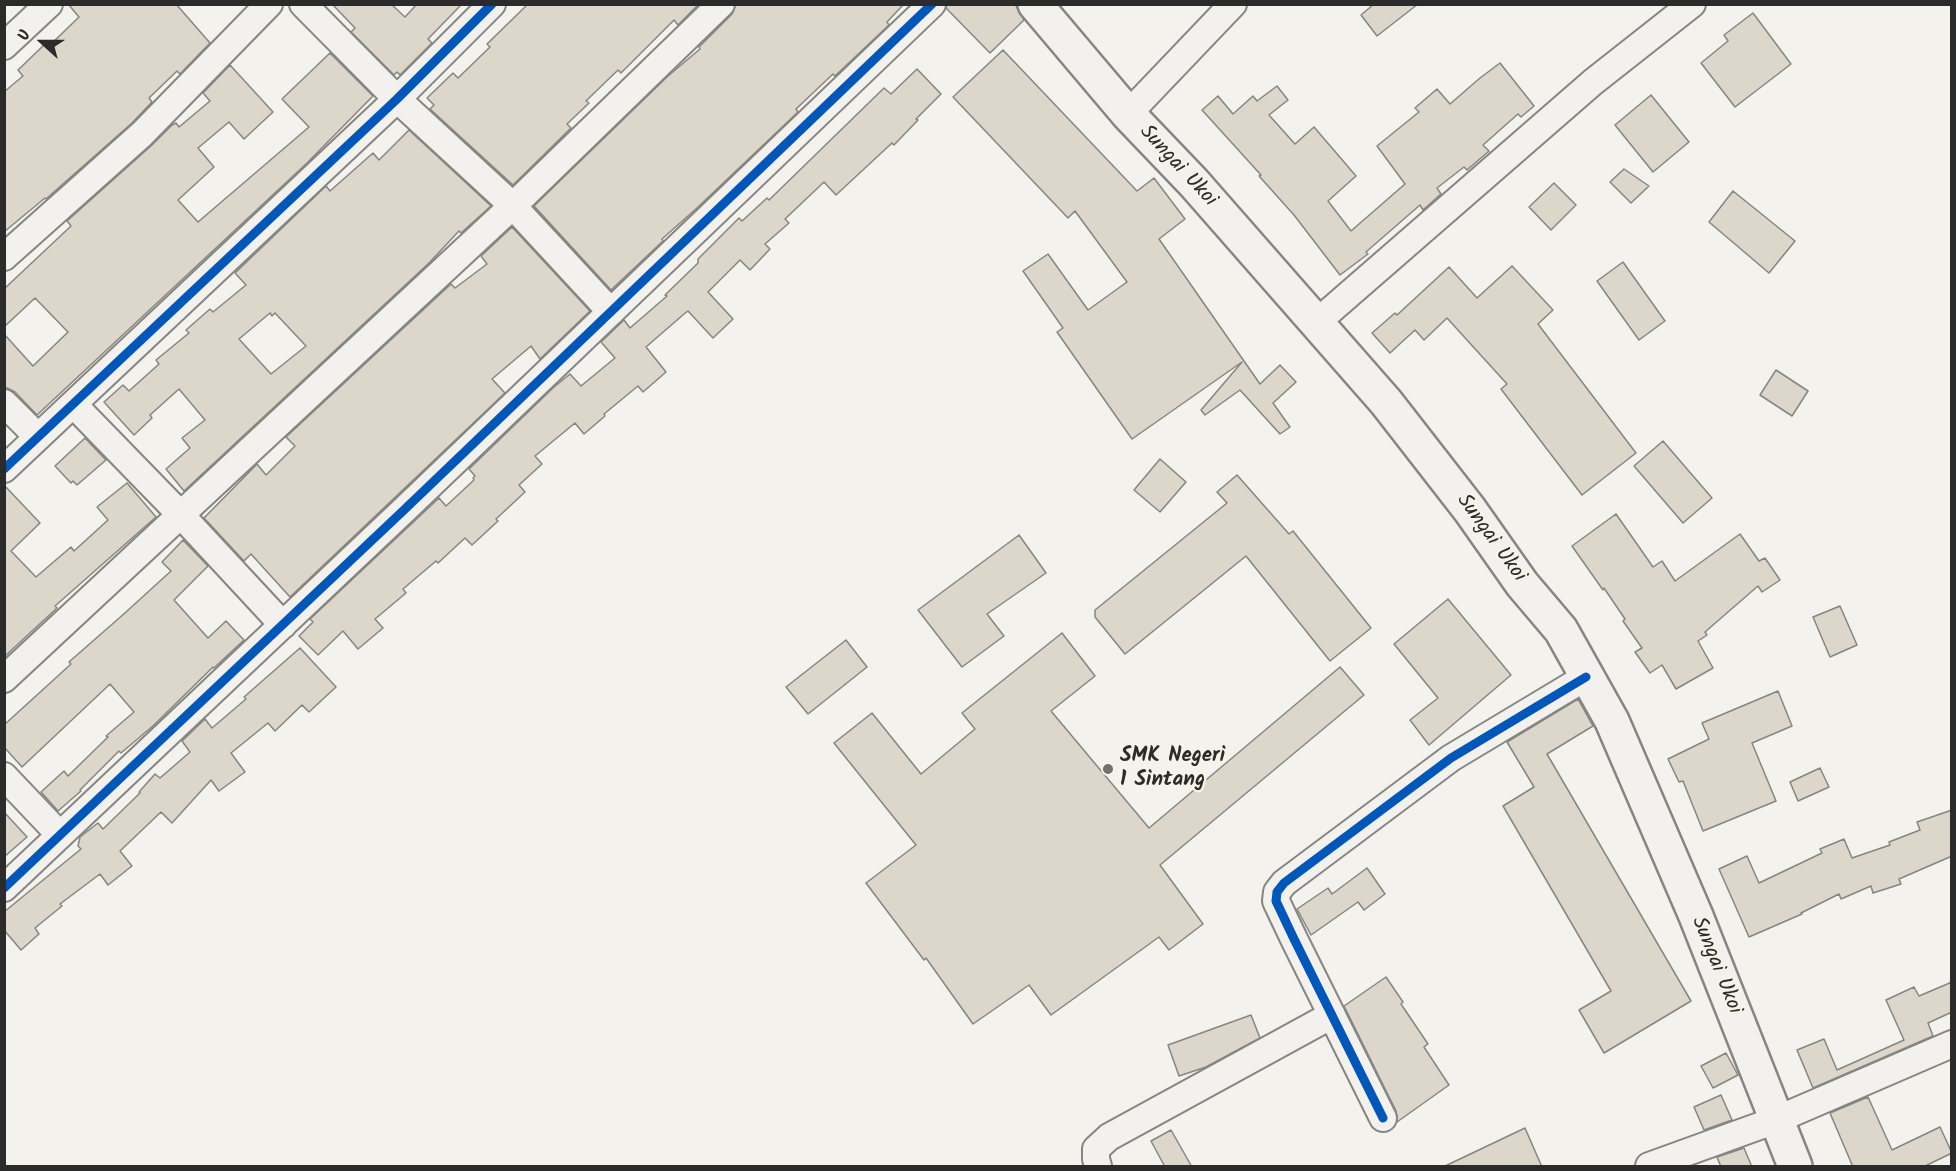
<!DOCTYPE html>
<html>
<head>
<meta charset="utf-8">
<style>
  body { margin:0 }
  #map { position:relative; width:1956px; height:1171px; overflow:hidden; background:#f4f2ec; font-family:Kalam,sans-serif }
  canvas { display:block }
  .frame { position:absolute; inset:0; border:6px solid #2b2b2b; pointer-events:none }
  .north { position:absolute; left:12px; top:12px; width:60px; height:60px; -webkit-text-stroke:4px #f7f3e8; paint-order:stroke; rotate:291deg; font-size:16px; font-weight:700; line-height:24px; text-align:center; color:#2b2b2b }
  .north::after { content:''; display:block; margin:auto; width:21px; height:27px; background:#2b2b2b; clip-path:polygon(50% 0,100% 100%,50% 72%,0 100%) }
</style>
</head>
<body>
<div id="map">
<canvas width="1956" height="1171"></canvas>
<div class="frame"></div>
<div class="north">U</div>
</div>
<script>
const c = document.querySelector('canvas').getContext('2d');
c.lineJoin = 'round';
function paint(path, color) {
  c.fillStyle = color;
  c.fill(path, 'evenodd');
}
function poly(rows) {
  const path = new Path2D();
  for (const r of rows) {
    path.moveTo(r[0], r[1]);
    for (let i = 2; i < r.length; i += 2) path.lineTo(r[i], r[i + 1]);
  }
  return path;
}
function strokePath(path, color, width, dash) {
  c.strokeStyle = color;
  c.lineWidth = width;
  c.lineCap = dash ? 'butt' : 'round';
  c.setLineDash(dash || []);
  c.stroke(path);
}
function write(font, color, halo, rows, align = 'center') {
  c.font = font + ' Kalam,sans-serif';
  c.lineWidth = 4.5;
  c.setLineDash([]);
  c.textBaseline = 'middle';
  c.strokeStyle = halo;
  c.fillStyle = color;
  for (const [text, x, y, turn = 0] of rows) {
    c.save();
    c.translate(x, y);
    c.rotate((+turn || 0) * Math.PI / 180);
    c.textAlign = isNaN(turn) ? turn : align;
    if (halo) c.strokeText(text, 0, 0);
    c.fillText(text, 0, 0);
    c.restore();
  }
}
const building = poly([
  [68,4,176,4,210,43,180,74,177,71,149,98,152,102,132,123,46,199,45,198,4,232,4,92,23,76,18,70,45,44,48,47,79,17,68,4],
  [332,4,391,4,405,17,417,4,462,4,428,39,432,43,400,75,397,72,394,75,351,32,355,28,332,4],
  [528,4,699,4,678,25,674,20,621,73,618,70,586,101,589,103,567,124,571,128,513,185,430,109,434,105,427,98,453,73,458,78,490,47,487,44,528,4],
  [736,4,904,4,887,22,889,25,835,76,833,74,796,109,798,112,697,208,662,239,663,241,611,290,534,206,668,76,700,49,699,47,732,14,736,4],
  [947,4,1015,4,1024,20,990,53,946,8,947,4],
  [1374,4,1418,4,1377,36,1361,15,1374,4],
  [1753,13,1791,64,1735,107,1701,63,1728,41,1724,35,1753,13],
  [1003,50,1137,191,1154,178,1185,219,1159,239,1260,384,1280,365,1296,382,1273,403,1290,427,1280,434,1240,390,1205,415,1201,410,1242,362,1132,439,1057,332,1063,328,1023,271,1048,254,1088,310,1127,282,1075,211,1068,218,953,97,1003,50],
  [330,53,373,96,307,163,37,415,15,392,7,388,4,386,4,334,33,366,68,332,35,298,4,327,4,289,71,226,67,221,152,145,172,125,176,123,179,127,210,101,203,93,230,65,273,112,244,139,229,122,198,148,214,167,178,200,198,222,309,127,282,99,330,53],
  [1500,63,1534,106,1521,117,1518,114,1483,145,1489,151,1467,170,1464,167,1437,188,1441,194,1423,210,1420,205,1366,252,1368,254,1340,275,1294,215,1259,176,1261,175,1202,110,1218,96,1233,114,1253,96,1257,101,1277,86,1288,100,1269,115,1295,144,1314,127,1356,176,1328,201,1351,231,1405,184,1377,146,1419,112,1415,108,1437,89,1450,104,1480,78,1500,63],
  [917,69,941,94,916,119,918,120,894,145,892,143,836,195,824,182,785,219,789,223,765,244,770,249,750,270,740,260,708,292,733,319,713,338,688,311,684,314,646,347,666,372,643,392,638,386,604,414,605,416,584,434,575,423,535,456,542,464,519,485,525,492,496,519,498,521,472,545,465,538,438,563,436,561,403,589,406,593,375,619,383,628,358,649,343,631,318,655,299,636,313,622,310,619,439,498,446,506,474,480,473,478,475,476,469,469,554,387,570,374,581,386,615,358,601,342,624,320,630,328,667,296,665,295,698,263,698,259,739,218,742,221,767,198,769,200,884,88,891,94,917,69],
  [1651,95,1689,142,1653,172,1615,125,1651,95],
  [409,130,491,206,461,233,459,231,429,263,184,491,166,469,190,448,182,438,205,420,179,389,150,415,152,418,134,435,104,402,123,385,129,391,159,364,156,360,189,333,186,330,210,309,213,312,246,285,235,273,326,186,330,191,373,153,379,160,409,130],
  [270,313,272,316,275,313,306,346,271,374,239,339,270,313],
  [1624,169,1649,186,1631,203,1610,182,1624,169],
  [1554,183,1576,205,1551,230,1529,207,1554,183],
  [1733,191,1795,241,1769,273,1709,222,1733,191],
  [512,227,590,311,540,359,531,346,492,379,505,393,290,597,251,554,244,561,204,518,257,464,266,475,295,446,286,437,451,284,455,288,487,264,481,256,512,227],
  [1623,262,1665,321,1639,340,1597,281,1623,262],
  [1512,266,1553,310,1538,324,1636,453,1582,495,1501,389,1507,384,1447,318,1424,340,1415,330,1390,353,1372,333,1395,313,1397,315,1449,267,1477,298,1512,266],
  [1776,370,1808,391,1792,416,1760,395,1776,370],
  [85,438,106,460,77,485,73,481,71,483,55,466,85,438],
  [1663,441,1712,498,1683,523,1634,466,1663,441],
  [1160,459,1186,482,1160,512,1134,490,1160,459],
  [1237,475,1289,534,1293,531,1371,628,1330,661,1246,556,1125,654,1095,617,1095,610,1227,503,1217,492,1237,475],
  [127,483,156,517,55,606,57,608,4,657,4,485,40,523,11,551,36,577,71,547,74,551,108,520,97,507,127,483],
  [1616,514,1653,567,1662,561,1675,581,1740,534,1759,561,1765,558,1780,580,1762,592,1758,586,1705,632,1707,635,1698,641,1713,668,1676,689,1662,665,1650,673,1635,652,1642,648,1623,621,1625,619,1604,588,1603,590,1572,546,1616,514],
  [1019,535,1046,573,987,614,1004,636,962,667,918,610,1019,535],
  [183,540,208,566,174,600,208,638,226,621,244,640,214,668,213,667,154,725,121,753,119,751,80,790,81,791,58,811,41,792,64,771,68,776,108,737,106,736,134,712,110,684,22,767,4,747,4,725,71,664,69,662,126,612,171,571,162,562,183,540],
  [1448,599,1511,675,1429,745,1410,720,1438,698,1394,644,1448,599],
  [1840,606,1857,645,1830,657,1813,617,1840,606],
  [1062,633,1095,676,1051,711,1149,828,1340,667,1364,695,1160,865,1203,924,1169,950,1159,937,1051,1015,1029,985,973,1024,926,958,924,960,866,883,916,845,834,743,872,713,921,774,975,729,962,713,1062,633],
  [846,640,867,667,808,714,786,687,846,640],
  [300,648,336,687,309,712,302,705,275,731,268,723,231,753,245,772,219,791,211,780,172,823,161,812,120,851,132,866,108,885,100,874,60,904,62,906,35,928,39,934,21,950,4,930,4,912,81,849,78,846,80,837,98,823,103,829,140,793,139,792,155,774,160,778,190,752,182,741,205,719,212,728,246,699,244,697,300,648],
  [1778,691,1792,726,1752,743,1776,801,1703,831,1683,781,1679,782,1668,759,1709,739,1702,723,1778,691],
  [1578,699,1593,726,1547,754,1691,1001,1604,1053,1579,1010,1611,991,1503,806,1534,787,1507,742,1578,699],
  [1820,768,1829,787,1798,801,1790,782,1820,768],
  [1952,810,1952,856,1899,879,1901,884,1873,893,1871,886,1841,899,1839,894,1801,913,1802,914,1749,937,1719,869,1747,856,1759,883,1822,853,1820,849,1844,839,1852,858,1890,845,1889,842,1920,830,1917,822,1952,810],
  [4,812,27,837,4,857,4,812],
  [1367,868,1385,894,1364,910,1358,902,1311,935,1297,909,1328,888,1332,894,1367,868],
  [1386,977,1403,1002,1401,1004,1428,1044,1424,1047,1449,1085,1397,1122,1396,1111,1344,1006,1386,977],
  [1952,982,1952,1012,1928,1023,1933,1036,1813,1088,1797,1050,1824,1039,1837,1070,1904,1040,1886,1000,1914,987,1919,996,1952,982],
  [1251,1015,1260,1038,1206,1067,1179,1076,1168,1045,1251,1015],
  [1726,1053,1738,1075,1713,1088,1701,1066,1726,1053],
  [1721,1095,1732,1120,1704,1130,1694,1107,1721,1095],
  [1868,1097,1892,1150,1940,1127,1952,1153,1923,1167,1853,1167,1830,1113,1868,1097],
  [1525,1128,1542,1167,1443,1167,1525,1128],
  [1171,1130,1192,1167,1165,1167,1151,1141,1171,1130],
  [1744,1148,1752,1167,1721,1167,1717,1157,1744,1148]
]);
paint(building, '#ddd6ca');
strokePath(building, '#858582', 1.5);
const minor = poly([
  [303,4,397,99,512,205,611,312],
  [4,46,49,4],
  [1128,114,1233,4],
  [4,257,142,134,269,4],
  [1316,323,1593,82,1692,4],
  [4,403,38,437],
  [73,404,180,514,283,625],
  [4,469,397,99,492,4],
  [4,679,520,199,721,4],
  [4,776,60,835],
  [4,888,405,509,932,4],
  [1383,1118,1294,939,1276,901,1277,892,1284,883,1451,758,1586,677],
  [1098,1166,1096,1159,1096,1149,1109,1137,1332,1015],
  [1649,1166,1776,1120,1952,1044]
]);
const trunk = poly([
  [1035,4,1128,114,1194,183,1386,402,1470,510,1522,584,1561,630,1612,721,1696,916,1795,1166]
]);
strokePath(minor, '#858582', 30);
strokePath(trunk, '#858582', 38);
strokePath(minor, '#f2f1ed', 26);
strokePath(trunk, '#f2f1ed', 33);
strokePath(poly([
  [4,469,397,99,492,4],
  [4,888,405,509,932,4],
  [1383,1118,1294,939,1276,901,1277,892,1284,883,1451,758,1586,677]
]), '#0057b8', 9);
for (const [x, y, r, color] of [
  [1108,769,6,"#71716f"]
]) {
  const dot = new Path2D();
  dot.arc(x, y, r, 0, 2 * Math.PI);
  c.fillStyle = color;
  c.fill(dot);
  strokePath(dot, '#f7f3e8', 2);
}
write('21px', '#2b2b2b', '#f7f3e8', [
  ["Sungai Ukoi",1177,167,47],
  ["Sungai Ukoi",1490,539,54],
  ["Sungai Ukoi",1715,966,68]
]);
write('bold 21px', '#2b2b2b', '#f7f3e8', [
  ["SMK Negeri",1120,757],
  ["1 Sintang",1120,781]
], 'left');
</script>
</body>
</html>
